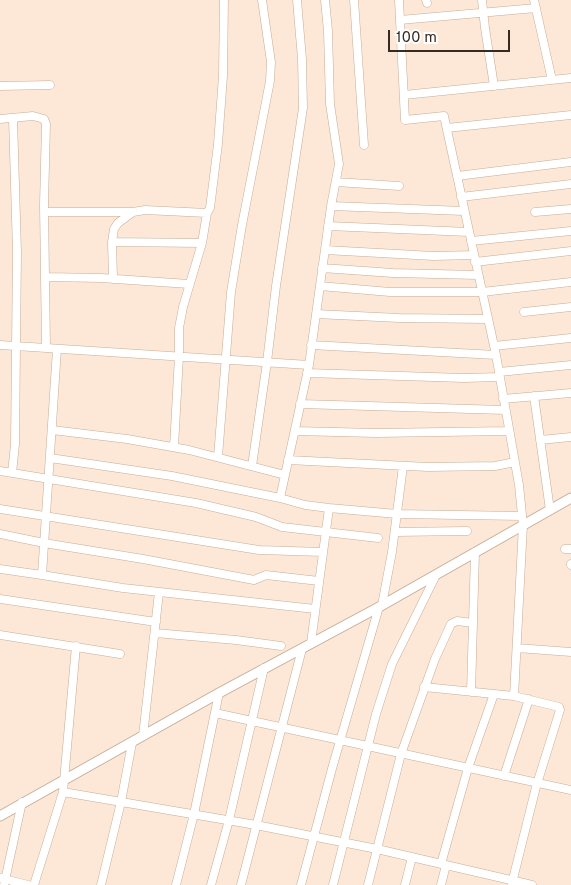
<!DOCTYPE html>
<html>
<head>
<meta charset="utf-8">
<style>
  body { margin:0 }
  #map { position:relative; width:571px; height:885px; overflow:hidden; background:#fde7d6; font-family:Overpass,sans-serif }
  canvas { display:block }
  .scale { position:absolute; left:388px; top:30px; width:122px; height:22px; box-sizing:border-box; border:2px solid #362b23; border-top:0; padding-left:6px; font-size:15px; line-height:18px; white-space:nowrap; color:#362b23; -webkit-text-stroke:4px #fff; paint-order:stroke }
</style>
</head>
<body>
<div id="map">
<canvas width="571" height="885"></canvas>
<div class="scale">100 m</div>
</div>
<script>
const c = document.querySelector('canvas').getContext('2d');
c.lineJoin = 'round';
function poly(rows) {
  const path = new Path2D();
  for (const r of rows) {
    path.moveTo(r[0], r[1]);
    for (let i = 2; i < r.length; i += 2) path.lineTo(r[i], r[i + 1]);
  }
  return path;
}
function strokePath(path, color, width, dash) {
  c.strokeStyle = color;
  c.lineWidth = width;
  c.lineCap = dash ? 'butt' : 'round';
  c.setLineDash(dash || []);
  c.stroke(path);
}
const minor = poly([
  [354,0,364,145],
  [399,0,405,120,444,116,496,355,519,485,523,525,514,696],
  [426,0,427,3],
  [482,0,485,28,494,86],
  [534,0,552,80],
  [400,20,536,8],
  [0,86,50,85],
  [404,95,571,78],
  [0,119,33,116,44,119,46,124,44,205,46,348],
  [447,128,571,115],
  [457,176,571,162],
  [336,182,399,186],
  [461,197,571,184],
  [331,206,464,211],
  [44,212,133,212],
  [535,212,571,209],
  [328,226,469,232],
  [471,241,571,231],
  [112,242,202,243],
  [325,250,434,256,474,255],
  [475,262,571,251],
  [322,268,393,273,478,275],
  [46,277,101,278,189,284],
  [113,279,112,242,114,229,118,223,133,212,145,210,207,213],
  [320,286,390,292,482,292,571,282],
  [524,312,571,307],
  [316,314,399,318,488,319],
  [0,345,309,365,331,206,339,164,330,104,328,31,325,0],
  [311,345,496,355],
  [494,346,571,338],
  [57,349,42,575,123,588,315,609],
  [309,365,280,498,305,505,329,508,311,643],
  [499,372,571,365],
  [307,373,464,378,499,377],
  [534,396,550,510],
  [503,399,571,393],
  [300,404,505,410],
  [52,430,127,439,189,450,285,475],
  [295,431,376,433,509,431],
  [540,440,571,437],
  [174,447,179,356,179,328,183,307,202,243,207,213,210,208,218,144,223,76,224,0],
  [218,457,231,292,242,225,270,81,271,62,262,0],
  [50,458,172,476,280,498],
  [288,460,428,467,495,466,515,462],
  [252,466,267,362,276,286,303,108,302,59,297,0],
  [0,471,196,503,256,517,282,527,378,538],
  [12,473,15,444,17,252,13,118],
  [329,508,397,514,522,516],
  [0,509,259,550,323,552],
  [395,532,467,531],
  [0,534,44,543,143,559,254,580,266,575,319,581],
  [565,549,571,549],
  [571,564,571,565],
  [0,569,42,575],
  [0,599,156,622],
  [382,605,392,552,403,466],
  [155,633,236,640,281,646],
  [0,635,120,654],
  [517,648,571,652],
  [424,687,514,696,559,707,560,710,536,787,512,883],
  [471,692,475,552],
  [215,713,571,790],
  [143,736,159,592],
  [504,776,529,699],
  [63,792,256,825,377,849,532,885],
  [441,864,468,768,494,694],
  [0,878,28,885],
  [4,885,22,802],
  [34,885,63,792,76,646],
  [101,885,121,802,132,743],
  [176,885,194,814,219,693],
  [211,885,229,820,264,668],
  [241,885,302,649],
  [301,885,333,765,379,607],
  [333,885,376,714,392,664,436,575],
  [368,885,401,754,435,659,451,624,457,621,473,623],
  [405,885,412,857],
  [441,885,446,865]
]);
const tertiary = poly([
  [0,816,219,693,379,607,571,498]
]);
strokePath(minor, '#c6ad98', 9);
strokePath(tertiary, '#c6ad98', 11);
strokePath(minor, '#fff', 8);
strokePath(tertiary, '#fff', 9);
</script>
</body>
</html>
